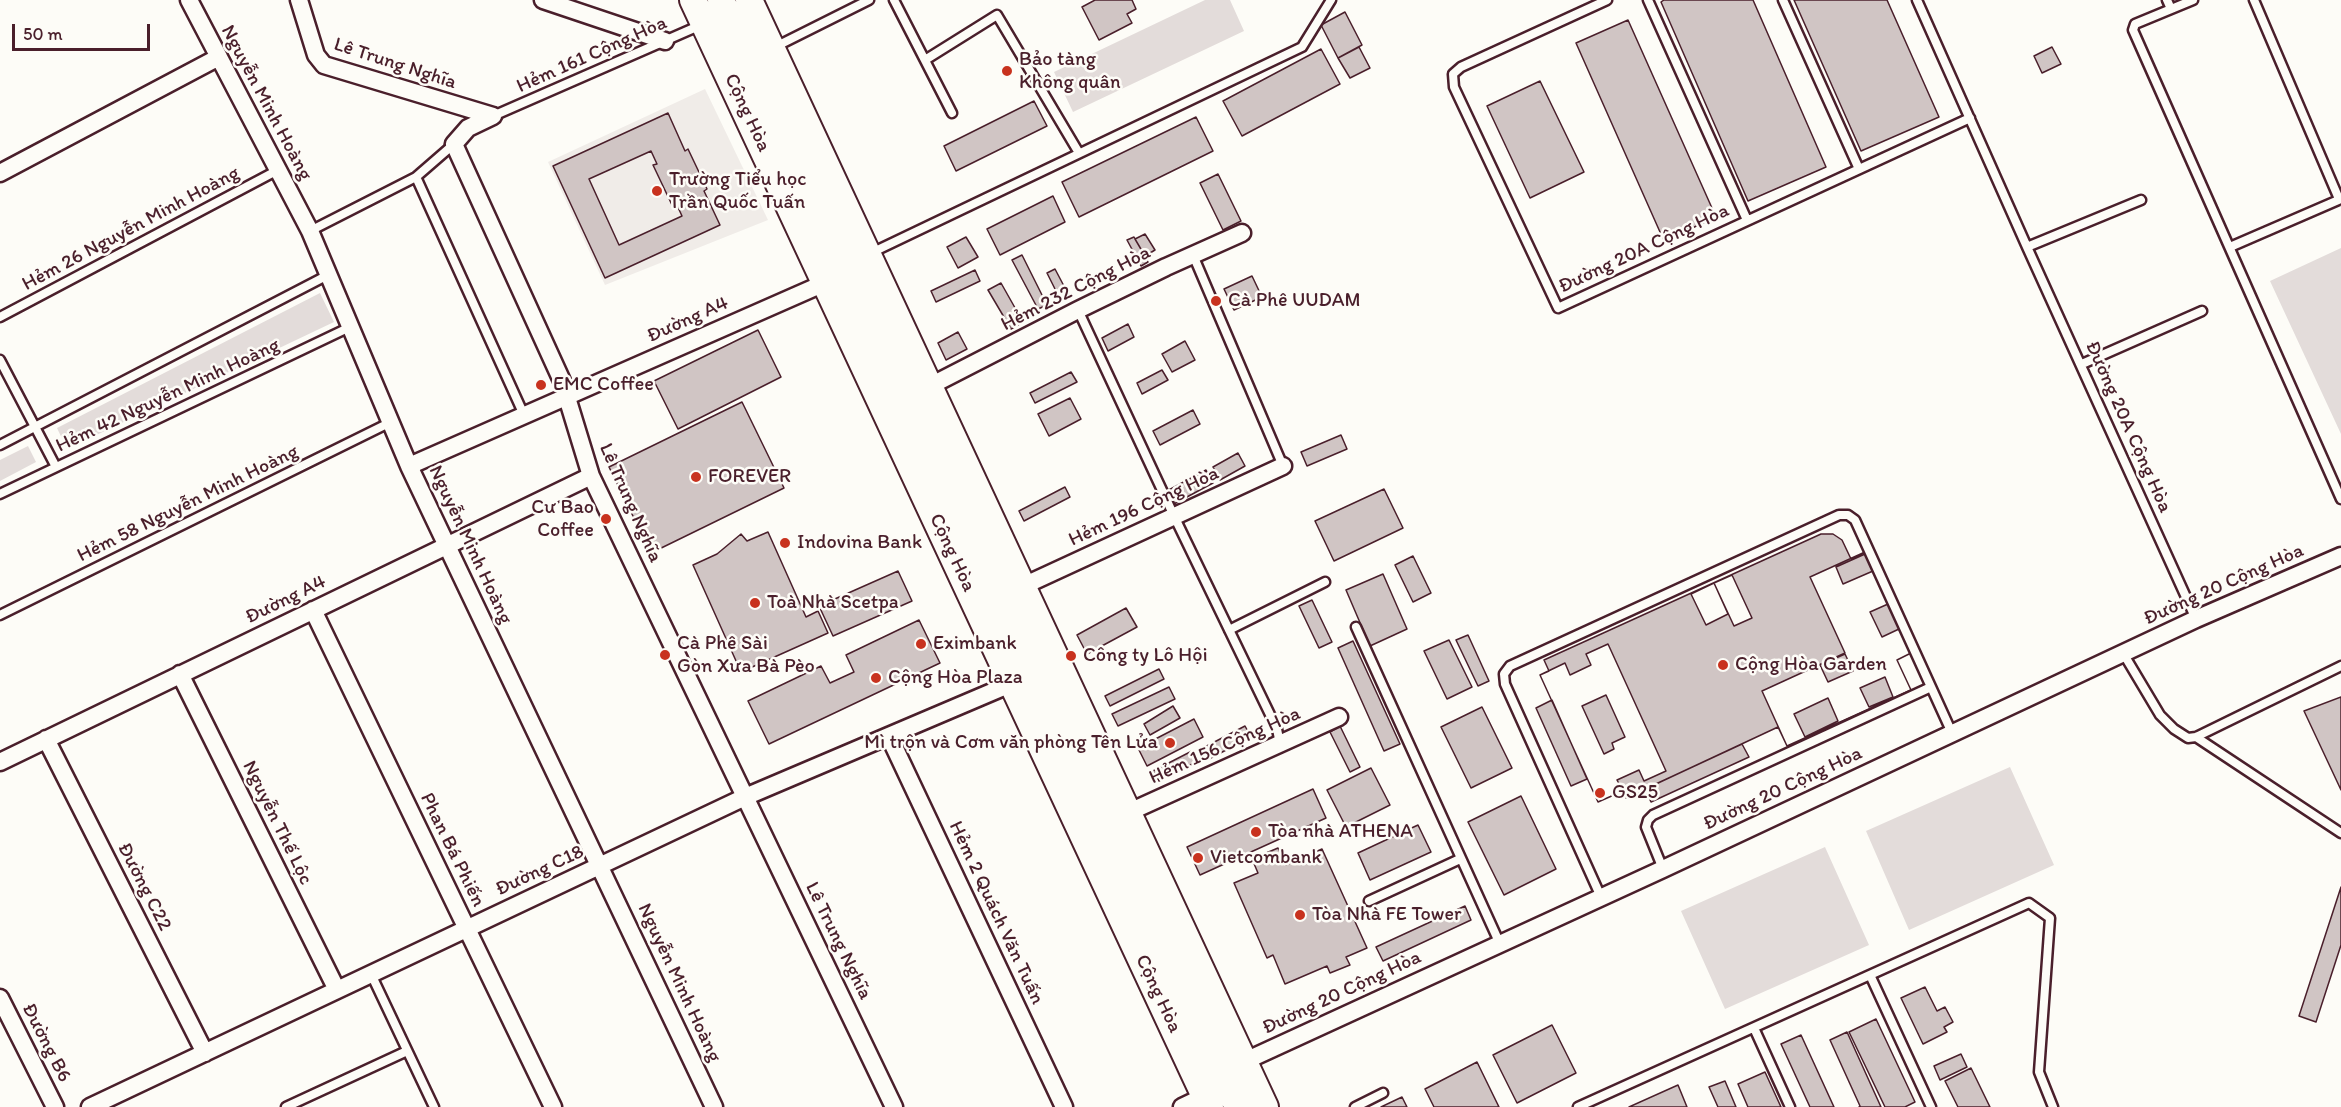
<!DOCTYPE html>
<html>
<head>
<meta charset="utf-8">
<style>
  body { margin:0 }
  #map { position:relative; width:2341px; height:1107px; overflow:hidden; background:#fdfcf7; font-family:Itim,sans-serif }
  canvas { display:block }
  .scale { position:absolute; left:12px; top:24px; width:138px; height:27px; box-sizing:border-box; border:3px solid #4a1f2b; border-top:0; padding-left:8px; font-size:18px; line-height:21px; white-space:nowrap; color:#4a1f2b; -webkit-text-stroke:4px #fdfcf7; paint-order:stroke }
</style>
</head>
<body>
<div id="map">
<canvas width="2341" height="1107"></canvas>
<div class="scale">50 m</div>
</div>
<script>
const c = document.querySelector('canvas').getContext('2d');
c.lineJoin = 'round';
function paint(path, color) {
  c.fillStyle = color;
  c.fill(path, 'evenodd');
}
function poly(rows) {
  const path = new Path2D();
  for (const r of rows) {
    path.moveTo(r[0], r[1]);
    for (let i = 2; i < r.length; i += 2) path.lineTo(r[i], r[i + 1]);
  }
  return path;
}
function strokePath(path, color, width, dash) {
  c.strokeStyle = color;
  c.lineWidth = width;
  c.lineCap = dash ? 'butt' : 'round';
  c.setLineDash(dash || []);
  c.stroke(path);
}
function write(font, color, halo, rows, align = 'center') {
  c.font = font + ' Itim,sans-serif';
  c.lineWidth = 5;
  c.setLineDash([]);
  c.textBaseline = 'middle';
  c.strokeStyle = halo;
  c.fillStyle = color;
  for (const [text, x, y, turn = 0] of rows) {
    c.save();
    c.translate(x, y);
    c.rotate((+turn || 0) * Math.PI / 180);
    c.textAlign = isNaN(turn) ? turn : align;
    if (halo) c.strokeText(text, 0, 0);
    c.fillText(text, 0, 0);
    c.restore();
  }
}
paint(poly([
  [705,89,768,220,605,285,548,162]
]), '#f0ece8');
paint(poly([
  [1205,0,1230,0,1244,31,1073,112,1054,72],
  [2341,248,2341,434,2270,281],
  [320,293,334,322,67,449,57,428],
  [28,446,36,462,0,481,0,460],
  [2010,767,2054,865,1909,930,1866,831],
  [1825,847,1869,945,1725,1009,1681,911]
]), '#e3dcda');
const building = poly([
  [1095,0,1132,0,1136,9,1127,14,1132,23,1099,40,1082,7,1095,0],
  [1664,0,1753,0,1826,167,1748,201,1661,2,1664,0],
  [1794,0,1887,0,1939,117,1861,151,1794,0],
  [1345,12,1362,45,1338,58,1321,25,1345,12],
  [1628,20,1716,217,1664,241,1576,43,1628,20],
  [1359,47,1370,68,1350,78,1338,58,1359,47],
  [2052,47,2061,64,2042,73,2034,56,2052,47],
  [1321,49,1340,84,1242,136,1223,101,1321,49],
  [1540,81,1584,172,1530,198,1487,106,1540,81],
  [1034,101,1047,126,956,171,944,146,1034,101],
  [668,113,685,151,688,149,707,189,704,191,720,225,605,278,553,166,668,113],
  [651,151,657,164,653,165,672,205,676,203,682,216,619,245,589,179,651,151],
  [1196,117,1213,151,1079,217,1062,182,1196,117],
  [1218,174,1241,221,1223,230,1200,183,1218,174],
  [1053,196,1065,222,1000,255,987,229,1053,196],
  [1145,234,1155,250,1145,256,1135,239,1145,234],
  [966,237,978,257,958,268,947,247,966,237],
  [1134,237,1148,262,1141,266,1127,240,1134,237],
  [1022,255,1047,305,1038,309,1012,260,1022,255],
  [1055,269,1065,288,1057,293,1047,273,1055,269],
  [975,270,980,281,936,302,931,291,975,270],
  [1252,276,1262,297,1234,310,1224,289,1252,276],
  [1001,283,1023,322,1011,329,988,290,1001,283],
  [1128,324,1134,337,1108,351,1102,338,1128,324],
  [758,330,781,377,678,429,654,381,758,330],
  [958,332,967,349,946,360,938,343,958,332],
  [1185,341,1195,360,1172,372,1162,354,1185,341],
  [1162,370,1168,380,1142,394,1137,383,1162,370],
  [1071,372,1077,382,1035,403,1030,393,1071,372],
  [1070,398,1081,419,1049,436,1038,414,1070,398],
  [742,402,784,488,651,553,609,467,742,402],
  [1193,410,1200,424,1160,445,1153,431,1193,410],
  [1341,435,1347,449,1307,466,1301,452,1341,435],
  [1238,453,1245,466,1220,480,1213,467,1238,453],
  [1206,470,1213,483,1172,505,1165,492,1206,470],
  [1065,487,1070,497,1024,521,1019,511,1065,487],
  [1384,489,1403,528,1334,561,1315,521,1384,489],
  [768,532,806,617,818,611,828,633,741,672,693,565,717,554,741,534,747,541,768,532],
  [1821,534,1833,534,1842,540,1851,559,1865,552,1911,653,1897,660,1911,690,1787,746,1778,727,1626,798,1623,791,1598,802,1540,675,1549,671,1544,660,1821,534],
  [1865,552,1911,653,1897,660,1911,690,1787,746,1762,691,1845,653,1810,577,1865,552],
  [1865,554,1873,571,1843,584,1836,567,1865,554],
  [1413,556,1431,593,1413,602,1395,565,1413,556],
  [898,571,912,601,833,636,819,606,898,571],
  [1383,574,1407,629,1370,646,1346,590,1383,574],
  [1732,575,1752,618,1734,626,1714,583,1732,575],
  [1714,583,1728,614,1706,625,1691,594,1714,583],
  [1312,600,1332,642,1319,648,1299,606,1312,600],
  [1888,604,1899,629,1882,637,1870,612,1888,604],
  [1126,608,1137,627,1087,654,1077,635,1126,608],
  [919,620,940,663,769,744,748,701,821,666,830,683,854,672,846,655,919,620],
  [1468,635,1489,681,1478,686,1456,640,1468,635],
  [1449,640,1472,687,1447,699,1424,651,1449,640],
  [1353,641,1400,744,1384,751,1338,648,1353,641],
  [1608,644,1666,771,1644,781,1639,770,1617,780,1623,791,1598,802,1540,675,1565,663,1570,675,1591,665,1586,654,1608,644],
  [1845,654,1853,671,1828,682,1820,665,1845,654],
  [1159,669,1164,679,1110,706,1105,696,1159,669],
  [1885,677,1893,697,1869,707,1860,688,1885,677],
  [1169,687,1175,699,1118,726,1112,714,1169,687],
  [1606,695,1625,737,1612,743,1614,749,1604,754,1582,706,1606,695],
  [2341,697,2341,790,2304,711,2341,697],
  [1828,698,1838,721,1805,737,1794,714,1828,698],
  [1552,700,1587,779,1571,786,1536,708,1552,700],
  [1173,706,1180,718,1150,735,1144,724,1173,706],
  [1482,707,1512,768,1471,788,1441,727,1482,707],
  [1194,719,1203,737,1147,766,1138,748,1194,719],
  [1245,726,1251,737,1207,760,1201,749,1245,726],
  [1340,726,1360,767,1350,772,1330,732,1340,726],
  [1742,744,1749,757,1651,802,1645,789,1742,744],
  [1192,751,1198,761,1159,781,1153,771,1192,751],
  [1371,768,1390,805,1346,827,1327,790,1371,768],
  [1313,789,1326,818,1200,875,1187,847,1313,789],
  [1521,796,1556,869,1504,895,1468,822,1521,796],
  [1418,825,1431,852,1370,880,1358,853,1418,825],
  [1278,848,1286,865,1322,849,1367,948,1346,957,1350,965,1330,973,1327,966,1285,984,1273,955,1267,958,1234,883,1258,873,1252,859,1278,848],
  [2341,887,2341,945,2316,1022,2299,1016,2341,887],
  [1465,906,1471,920,1383,961,1376,947,1465,906],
  [1925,987,1937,1011,1945,1007,1953,1022,1944,1027,1947,1032,1923,1044,1901,998,1925,987],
  [1876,1019,1915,1102,1905,1107,1885,1107,1849,1032,1876,1019],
  [1552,1025,1576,1073,1517,1103,1493,1055,1552,1025],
  [1847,1032,1881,1107,1859,1107,1860,1106,1830,1040,1847,1032],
  [1801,1035,1834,1107,1810,1107,1781,1044,1801,1035],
  [1961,1054,1967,1067,1940,1080,1934,1066,1961,1054],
  [1477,1062,1499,1107,1434,1107,1425,1089,1477,1062],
  [1971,1068,1990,1107,1958,1107,1945,1081,1971,1068],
  [1765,1072,1781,1107,1748,1107,1738,1084,1765,1072],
  [1725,1081,1736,1107,1718,1107,1709,1087,1725,1081],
  [1678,1085,1687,1107,1629,1107,1678,1085],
  [1402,1097,1407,1107,1381,1107,1402,1097]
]);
paint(building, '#d0c5c4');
strokePath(building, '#4a1f2b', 1.5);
const service = poly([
  [894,0,952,113],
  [1607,0,1461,67,1453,74,1454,87,1558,308,1970,118],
  [1648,0,1747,220],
  [1783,0,1859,169],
  [1917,0,2027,247,2196,619],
  [2167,0,2171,9],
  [2193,0,2135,24,2133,30,2341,499],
  [2254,0,2339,199],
  [773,48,869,0],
  [925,60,997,15,1079,153],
  [493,116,701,25],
  [416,177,524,415],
  [310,231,416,177,454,144],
  [2027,247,2141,200],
  [2230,247,2341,199],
  [871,253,1302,47,1331,0],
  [1193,255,1283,466],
  [1078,310,1174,516,1277,729,1280,744],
  [0,317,278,170],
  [0,360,56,467],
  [2082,364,2202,311],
  [0,445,328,275],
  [0,494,350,327],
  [0,615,391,422],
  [1356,627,1500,944],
  [1229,630,1325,582],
  [2123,653,2160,715,2174,729,2188,738,2196,737,2341,666],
  [2196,737,2341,833],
  [1663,869,1646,827,1648,820,1653,815,1931,687],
  [1601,897,1505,684,1504,674,1510,666,1839,515,1848,515,1855,520,1952,733],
  [1369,901,1460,859],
  [371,974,434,1107],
  [1870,975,1931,1107],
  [1754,1028,1790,1107],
  [286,1107,407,1051],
  [1355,1107,1383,1093],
  [1578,1107,2029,903,2050,918,2039,1072,2053,1107]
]);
const minor = poly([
  [189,0,310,231,409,466,714,1107],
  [299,0,316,55,324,65,493,116],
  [543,0,665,41],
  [493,116,468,128,454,144,562,381,591,476,894,1107],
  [0,173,219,57],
  [930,386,1078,310,1166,267,1242,233],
  [409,466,827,282],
  [1021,587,1283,466],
  [313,610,553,1107],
  [180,674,337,990],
  [889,736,1064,1107],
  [46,739,205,1053],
  [0,762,591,476],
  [1127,813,1339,717],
  [0,998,55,1107],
  [1243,1062,1663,869,2196,619,2341,556],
  [90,1107,745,797,1013,683],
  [1182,1107,1205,1096]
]);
const primary = poly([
  [693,0,1210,1107],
  [721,0,1238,1107],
  [749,0,1265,1107]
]);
strokePath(service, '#4a1f2b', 13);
strokePath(minor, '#4a1f2b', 21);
strokePath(primary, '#4a1f2b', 30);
strokePath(service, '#fdfcf7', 8);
strokePath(minor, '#fdfcf7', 16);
strokePath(primary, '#fdfcf7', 26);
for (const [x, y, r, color] of [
  [1007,71,6,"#c8321e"],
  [657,191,6,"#c8321e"],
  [1216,301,6,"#c8321e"],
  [541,385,6,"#c8321e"],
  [696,477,6,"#c8321e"],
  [606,519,6,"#c8321e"],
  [785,543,6,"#c8321e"],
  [755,603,6,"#c8321e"],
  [921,644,6,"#c8321e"],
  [665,655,6,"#c8321e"],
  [1071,656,6,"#c8321e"],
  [1723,665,6,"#c8321e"],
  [876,678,6,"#c8321e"],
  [1170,743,6,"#c8321e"],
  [1600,793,6,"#c8321e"],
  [1256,832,6,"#c8321e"],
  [1198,858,6,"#c8321e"],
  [1300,915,6,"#c8321e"]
]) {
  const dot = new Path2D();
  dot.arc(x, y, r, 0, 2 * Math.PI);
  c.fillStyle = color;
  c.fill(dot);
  strokePath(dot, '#fdfcf7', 2);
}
write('20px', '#4a1f2b', '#fdfcf7', [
  ["Hẻm 161 Cộng Hòa",592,55,-24],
  ["Lê Trung Nghĩa",395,64,18],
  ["Nguyễn Minh Hoàng",266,103,62],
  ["Cộng Hòa",747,113,65],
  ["Hẻm 26 Nguyễn Minh Hoàng",131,229,-28],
  ["Đường 20A Cộng Hòa",1644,249,-25],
  ["Hẻm 232 Cộng Hòa",1076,289,-27],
  ["Đường A4",688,320,-24],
  ["Hẻm 42 Nguyễn Minh Hoàng",168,396,-25],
  ["Đường 20A Cộng Hòa",2128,427,66],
  ["Lê Trung Nghĩa",630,503,66],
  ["Hẻm 58 Nguyễn Minh Hoàng",188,504,-26],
  ["Hẻm 196 Cộng Hòa",1144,507,-25],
  ["Nguyễn Minh Hoàng",470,545,65],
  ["Cộng Hòa",952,553,65],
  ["Đường 20 Cộng Hòa",2224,585,-24],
  ["Đường A4",286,600,-26],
  ["Hẻm 156 Cộng Hòa",1225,746,-24],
  ["Đường 20 Cộng Hòa",1783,789,-25],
  ["Nguyễn Thế Lộc",277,823,64],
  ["Phan Bá Phiến",452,850,64],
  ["Đường C18",540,871,-25],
  ["Đường C22",144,887,63],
  ["Hẻm 2 Quách Văn Tuấn",996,913,65],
  ["Lê Trung Nghĩa",838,941,64],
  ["Nguyễn Minh Hoàng",679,983,65],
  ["Đường 20 Cộng Hòa",1342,993,-25],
  ["Cộng Hòa",1158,994,65],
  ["Đường B6",46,1043,63]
]);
write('20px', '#4a1f2b', '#fdfcf7', [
  ["Bảo tàng",1019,60],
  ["Không quân",1019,83],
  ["Trường Tiểu học",669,180],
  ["Trần Quốc Tuấn",669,203],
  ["Cà Phê UUDAM",1228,301],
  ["EMC Coffee",553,385],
  ["FOREVER",708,477],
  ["Cư Bao",594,508,"right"],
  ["Coffee",594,531,"right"],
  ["Indovina Bank",797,543],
  ["Toà Nhà Scetpa",767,603],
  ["Cà Phê Sài",677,644],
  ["Gòn Xưa Bà Pèo",677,667],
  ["Eximbank",933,644],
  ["Công ty Lô Hội",1083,656],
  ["Cộng Hòa Garden",1735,665],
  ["Cộng Hòa Plaza",888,678],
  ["Mì trộn và Cơm văn phòng Tên Lửa",1158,743,"right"],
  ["GS25",1612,793],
  ["Tòa nhà ATHENA",1268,832],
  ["Vietcombank",1210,858],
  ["Tòa Nhà FE Tower",1312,915]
], 'left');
</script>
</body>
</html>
